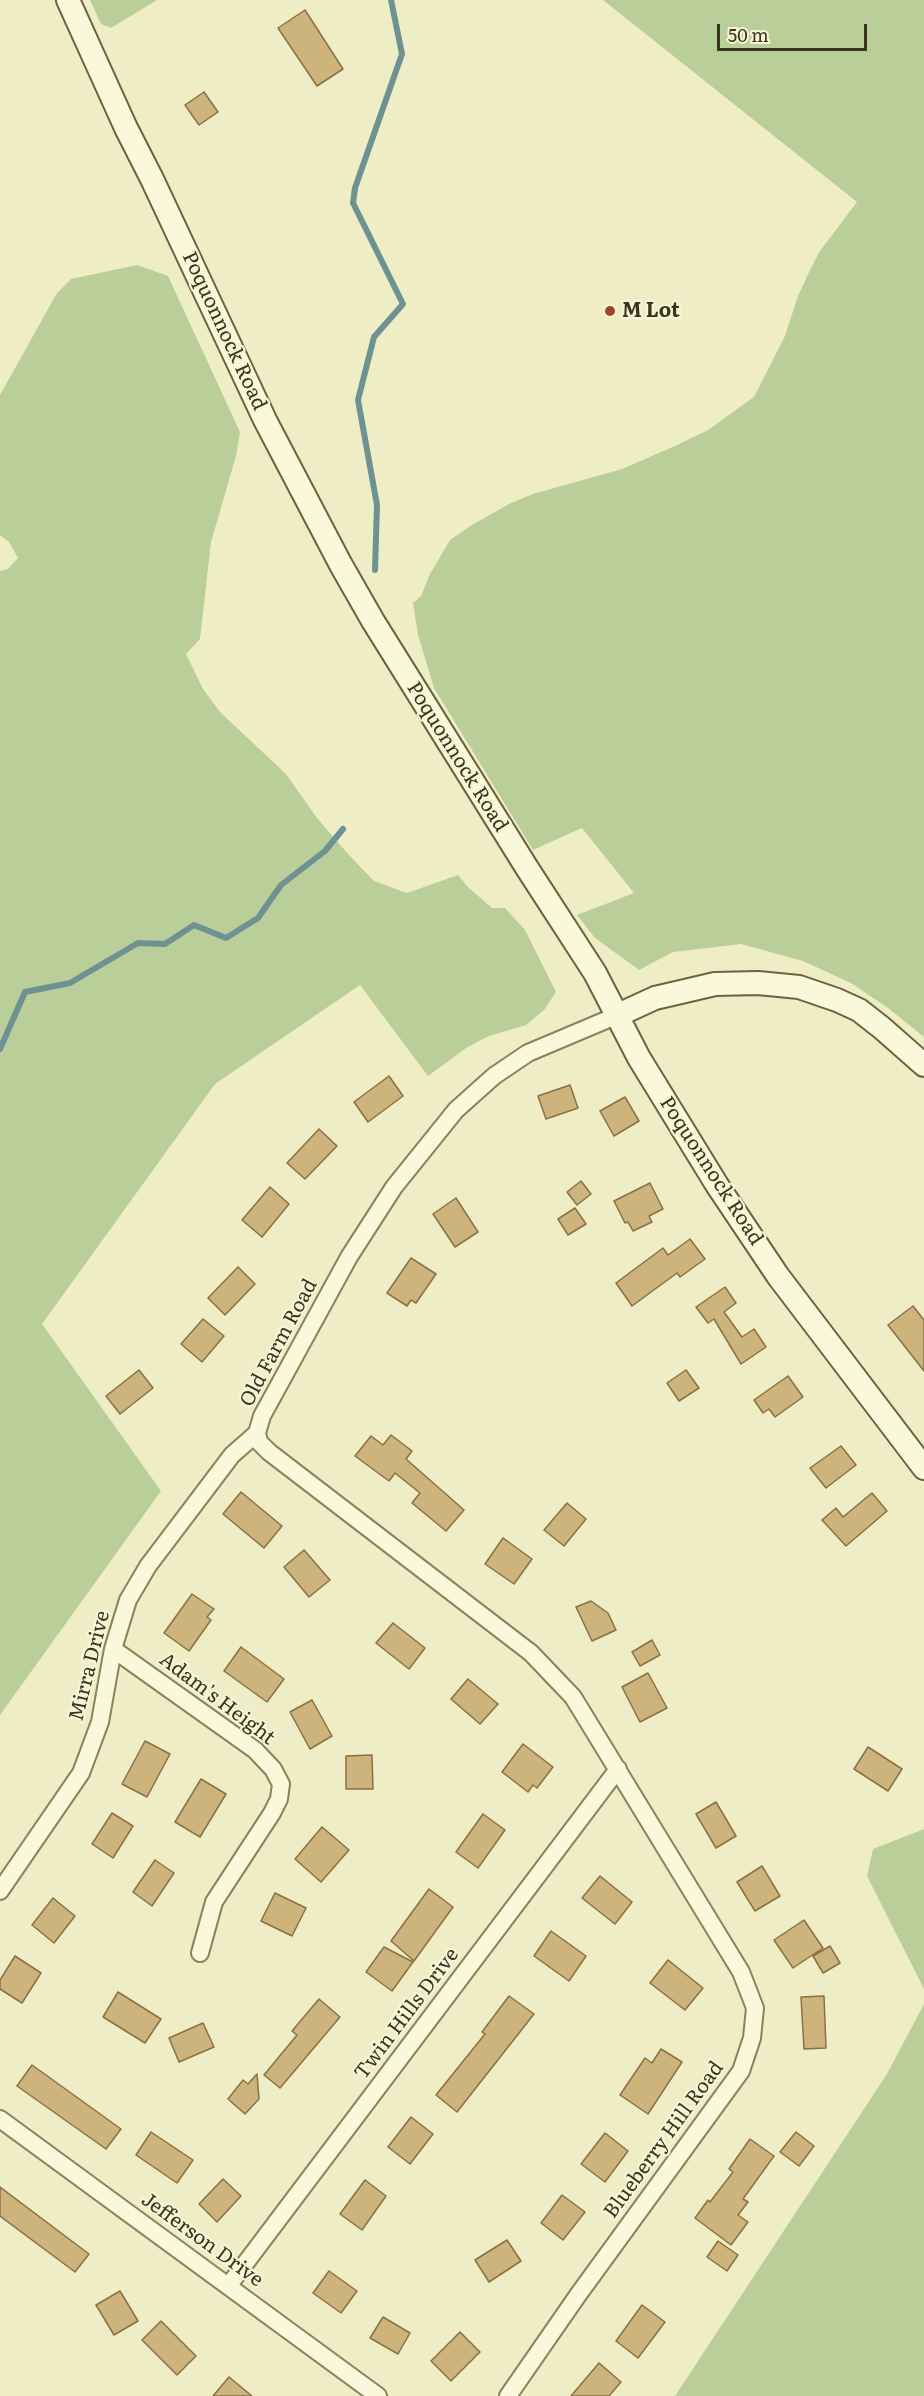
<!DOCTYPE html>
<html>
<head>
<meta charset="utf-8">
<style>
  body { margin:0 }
  #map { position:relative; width:924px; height:2396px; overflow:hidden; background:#efedc6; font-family:Literata,serif }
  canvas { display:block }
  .scale { position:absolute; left:717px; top:24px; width:150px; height:27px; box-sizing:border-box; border:3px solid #3b341f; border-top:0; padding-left:8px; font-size:18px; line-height:21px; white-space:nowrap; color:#3b341f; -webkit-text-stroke:4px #f6f5d6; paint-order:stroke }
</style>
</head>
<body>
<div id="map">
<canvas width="924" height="2396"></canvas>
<div class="scale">50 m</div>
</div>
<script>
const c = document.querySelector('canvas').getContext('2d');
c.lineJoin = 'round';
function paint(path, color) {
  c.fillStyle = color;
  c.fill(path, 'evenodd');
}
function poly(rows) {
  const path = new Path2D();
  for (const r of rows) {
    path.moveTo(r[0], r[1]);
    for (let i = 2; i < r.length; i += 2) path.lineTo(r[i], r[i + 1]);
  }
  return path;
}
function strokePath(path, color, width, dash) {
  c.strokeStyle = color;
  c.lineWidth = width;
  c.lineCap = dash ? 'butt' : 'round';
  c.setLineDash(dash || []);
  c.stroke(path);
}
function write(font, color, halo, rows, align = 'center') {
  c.font = font + ' Literata,serif';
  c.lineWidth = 4.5;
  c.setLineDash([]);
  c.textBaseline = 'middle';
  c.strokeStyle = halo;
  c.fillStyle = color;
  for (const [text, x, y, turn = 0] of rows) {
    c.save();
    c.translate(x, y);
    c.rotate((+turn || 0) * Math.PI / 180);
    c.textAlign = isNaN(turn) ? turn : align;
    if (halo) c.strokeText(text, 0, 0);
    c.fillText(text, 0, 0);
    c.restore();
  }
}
paint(poly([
  [90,0,157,0,111,28,101,24],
  [603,0,924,0,924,1037,888,1008,851,983,803,961,741,944,673,952,639,970,595,938,577,915,634,893,582,828,533,850,434,688,418,635,413,603,421,596,430,574,450,540,472,525,509,504,533,494,622,469,675,446,708,430,754,397,785,336,798,296,810,270,820,251,857,202],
  [137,265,168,276,240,432,236,456,211,542,200,639,186,654,203,689,220,712,286,774,317,818,348,854,374,881,407,893,458,875,468,887,492,908,505,908,525,930,556,992,545,1009,526,1025,489,1036,466,1048,428,1076,360,985,215,1084,42,1324,161,1491,0,1715,0,571,8,569,18,558,9,542,0,535,0,395,57,293,71,279],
  [924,1829,924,1989,867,1876,873,1849],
  [924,2004,924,2396,675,2396,887,2074]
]), '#bace9a');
strokePath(poly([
  [375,570,377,505,358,400,374,337,403,304,353,203,355,188,402,54,391,0],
  [0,1049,25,992,70,983,138,943,165,944,194,925,226,938,258,918,281,885,325,851,343,829]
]), '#6e9191', 6);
const building = poly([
  [305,10,343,69,317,86,278,28,305,10],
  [204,92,218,112,199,125,185,105,204,92],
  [389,1076,403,1096,368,1122,354,1102,389,1076],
  [570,1085,578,1108,546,1119,538,1096,570,1085],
  [625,1097,639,1121,614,1136,600,1111,625,1097],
  [319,1129,337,1146,305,1179,287,1163,319,1129],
  [581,1181,591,1194,577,1205,567,1192,581,1181],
  [650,1183,663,1209,649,1216,652,1222,633,1231,628,1222,625,1223,614,1201,650,1183],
  [270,1187,289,1204,262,1237,242,1220,270,1187],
  [456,1198,478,1232,455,1247,433,1214,456,1198],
  [575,1208,586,1224,568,1235,558,1219,575,1208],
  [690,1239,705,1259,680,1277,677,1273,632,1306,616,1283,663,1248,668,1255,690,1239],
  [411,1258,436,1274,416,1303,411,1300,407,1306,387,1293,411,1258],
  [238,1267,255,1284,225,1315,208,1298,238,1267],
  [725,1287,736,1303,724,1312,742,1337,754,1329,766,1347,741,1364,714,1319,708,1323,696,1307,725,1287],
  [913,1306,924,1320,924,1371,888,1325,913,1306],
  [203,1319,224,1336,202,1362,181,1344,203,1319],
  [139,1370,153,1388,120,1414,106,1396,139,1370],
  [686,1370,699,1388,679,1401,667,1383,686,1370],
  [788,1376,803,1397,775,1417,769,1409,763,1413,754,1400,788,1376],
  [391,1435,412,1451,406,1459,464,1510,446,1531,412,1503,420,1493,395,1473,389,1481,355,1456,371,1436,383,1445,391,1435],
  [841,1446,856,1465,826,1488,810,1468,841,1446],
  [241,1492,282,1526,264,1548,223,1514,241,1492],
  [872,1493,887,1511,846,1546,822,1520,836,1508,843,1517,872,1493],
  [567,1503,586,1519,564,1546,544,1530,567,1503],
  [503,1538,532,1559,514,1584,485,1564,503,1538],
  [304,1550,330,1580,309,1597,284,1567,304,1550],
  [192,1594,214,1609,207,1617,211,1620,189,1651,164,1633,192,1594],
  [591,1601,608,1613,616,1630,592,1641,576,1607,591,1601],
  [393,1623,425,1648,409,1669,376,1643,393,1623],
  [652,1640,660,1655,640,1666,632,1652,652,1640],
  [241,1647,284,1679,267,1702,224,1671,241,1647],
  [648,1673,667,1708,640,1722,622,1687,648,1673],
  [468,1679,498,1704,480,1724,451,1699,468,1679],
  [312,1700,332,1736,310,1749,290,1712,312,1700],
  [145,1741,170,1754,147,1797,122,1784,145,1741],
  [523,1744,553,1767,537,1788,533,1785,528,1792,502,1772,523,1744],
  [868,1747,902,1769,888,1791,854,1769,868,1747],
  [372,1755,373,1789,346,1789,346,1756,372,1755],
  [201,1779,226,1794,200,1837,175,1822,201,1779],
  [716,1802,736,1836,716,1848,696,1814,716,1802],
  [112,1813,133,1826,113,1858,92,1844,112,1813],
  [483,1814,505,1830,478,1868,456,1852,483,1814],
  [322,1827,349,1850,321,1882,295,1859,322,1827],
  [155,1860,174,1873,152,1906,133,1892,155,1860],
  [762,1866,780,1896,755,1911,737,1882,762,1866],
  [600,1876,632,1902,615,1924,582,1898,600,1876],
  [429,1889,453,1907,414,1961,391,1941,429,1889],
  [275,1893,306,1908,292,1936,261,1921,275,1893],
  [53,1898,75,1916,54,1943,32,1925,53,1898],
  [804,1920,823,1948,793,1968,774,1940,804,1920],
  [551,1931,586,1956,569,1981,534,1956,551,1931],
  [830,1946,840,1963,823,1973,813,1956,830,1946],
  [384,1947,413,1962,392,1991,366,1972,384,1947],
  [15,1956,41,1973,22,2003,0,1989,0,1980,15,1956],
  [668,1960,703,1988,685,2010,650,1983,668,1960],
  [118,1992,161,2019,145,2043,103,2017,118,1992],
  [509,1996,534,2014,457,2112,436,2095,485,2034,482,2032,509,1996],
  [824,1996,826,2048,804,2049,801,1997,824,1996],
  [319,1999,340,2017,280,2088,264,2075,297,2035,292,2031,319,1999],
  [203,2023,214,2047,179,2062,169,2038,203,2023],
  [661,2049,682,2062,648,2114,620,2095,645,2058,652,2063,661,2049],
  [32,2065,121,2129,106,2149,17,2086,32,2065],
  [257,2074,259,2099,245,2114,228,2099,243,2080,248,2084,257,2074],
  [411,2117,433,2134,410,2164,388,2147,411,2117],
  [151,2132,193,2160,177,2183,136,2155,151,2132],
  [796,2132,814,2146,799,2166,780,2152,796,2132],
  [605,2133,628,2151,605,2182,581,2164,605,2133],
  [750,2139,774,2156,743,2199,748,2202,738,2215,748,2222,731,2245,695,2218,708,2200,710,2202,733,2172,729,2169,750,2139],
  [223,2179,241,2196,217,2222,199,2204,223,2179],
  [365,2180,386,2196,362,2230,340,2214,365,2180],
  [0,2187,89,2254,75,2272,0,2216,0,2187],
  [562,2195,585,2212,563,2240,541,2223,562,2195],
  [507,2240,521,2261,489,2282,475,2260,507,2240],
  [718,2241,738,2255,727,2271,707,2257,718,2241],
  [329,2271,357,2291,341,2313,313,2293,329,2271],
  [120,2291,138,2321,114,2335,96,2305,120,2291],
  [642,2305,665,2322,638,2358,616,2341,642,2305],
  [383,2317,410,2333,398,2354,370,2338,383,2317],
  [161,2321,196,2356,177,2375,142,2340,161,2321],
  [460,2332,480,2352,451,2381,431,2361,460,2332],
  [599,2363,621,2382,609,2396,571,2396,599,2363],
  [229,2377,252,2396,213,2396,229,2377]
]);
paint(building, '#cdb37c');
strokePath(building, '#8a7141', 1.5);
const street = poly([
  [113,1649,255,1750,273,1769,281,1784,279,1799,272,1813,214,1902,200,1953],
  [0,1891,81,1773,100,1722,113,1649,128,1600,148,1566,232,1455,257,1433],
  [0,2119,378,2396],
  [229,2285,618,1769],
  [508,2396,578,2295,741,2071,752,2038,755,2008,741,1972,573,1697,531,1653,269,1452,259,1442,257,1433,262,1416,349,1257,394,1187,456,1110,494,1076,528,1053,618,1015]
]);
const secondary = poly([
  [68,0,126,128,152,179,265,420,341,565,373,621,527,868,595,973,639,1058,717,1185,778,1276,924,1468],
  [618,1015,655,998,715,984,758,983,799,987,837,1000,859,1010,882,1028,924,1065]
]);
strokePath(street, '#8b815c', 20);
strokePath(secondary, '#6d623f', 26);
strokePath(street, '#f9f8da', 16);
strokePath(secondary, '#f9f8da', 22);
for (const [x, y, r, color] of [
  [610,311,6,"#9b462b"]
]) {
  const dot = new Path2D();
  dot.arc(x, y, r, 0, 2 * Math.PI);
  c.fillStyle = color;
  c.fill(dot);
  strokePath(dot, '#f6f5d6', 2);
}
write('bold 20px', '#3b341f', '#f6f5d6', [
  ["M Lot",622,311]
], 'left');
write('20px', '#3b341f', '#f6f5d6', [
  ["Poquonnock Road",224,331,65],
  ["Poquonnock Road",457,757,58],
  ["Poquonnock Road",711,1171,57],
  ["Old Farm Road",279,1343,-62],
  ["Mirra Drive",90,1666,-76],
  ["Adam's Height",217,1699,37],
  ["Twin Hills Drive",407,2014,-53],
  ["Blueberry Hill Road",664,2140,-54],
  ["Jefferson Drive",202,2240,36]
]);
</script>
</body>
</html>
